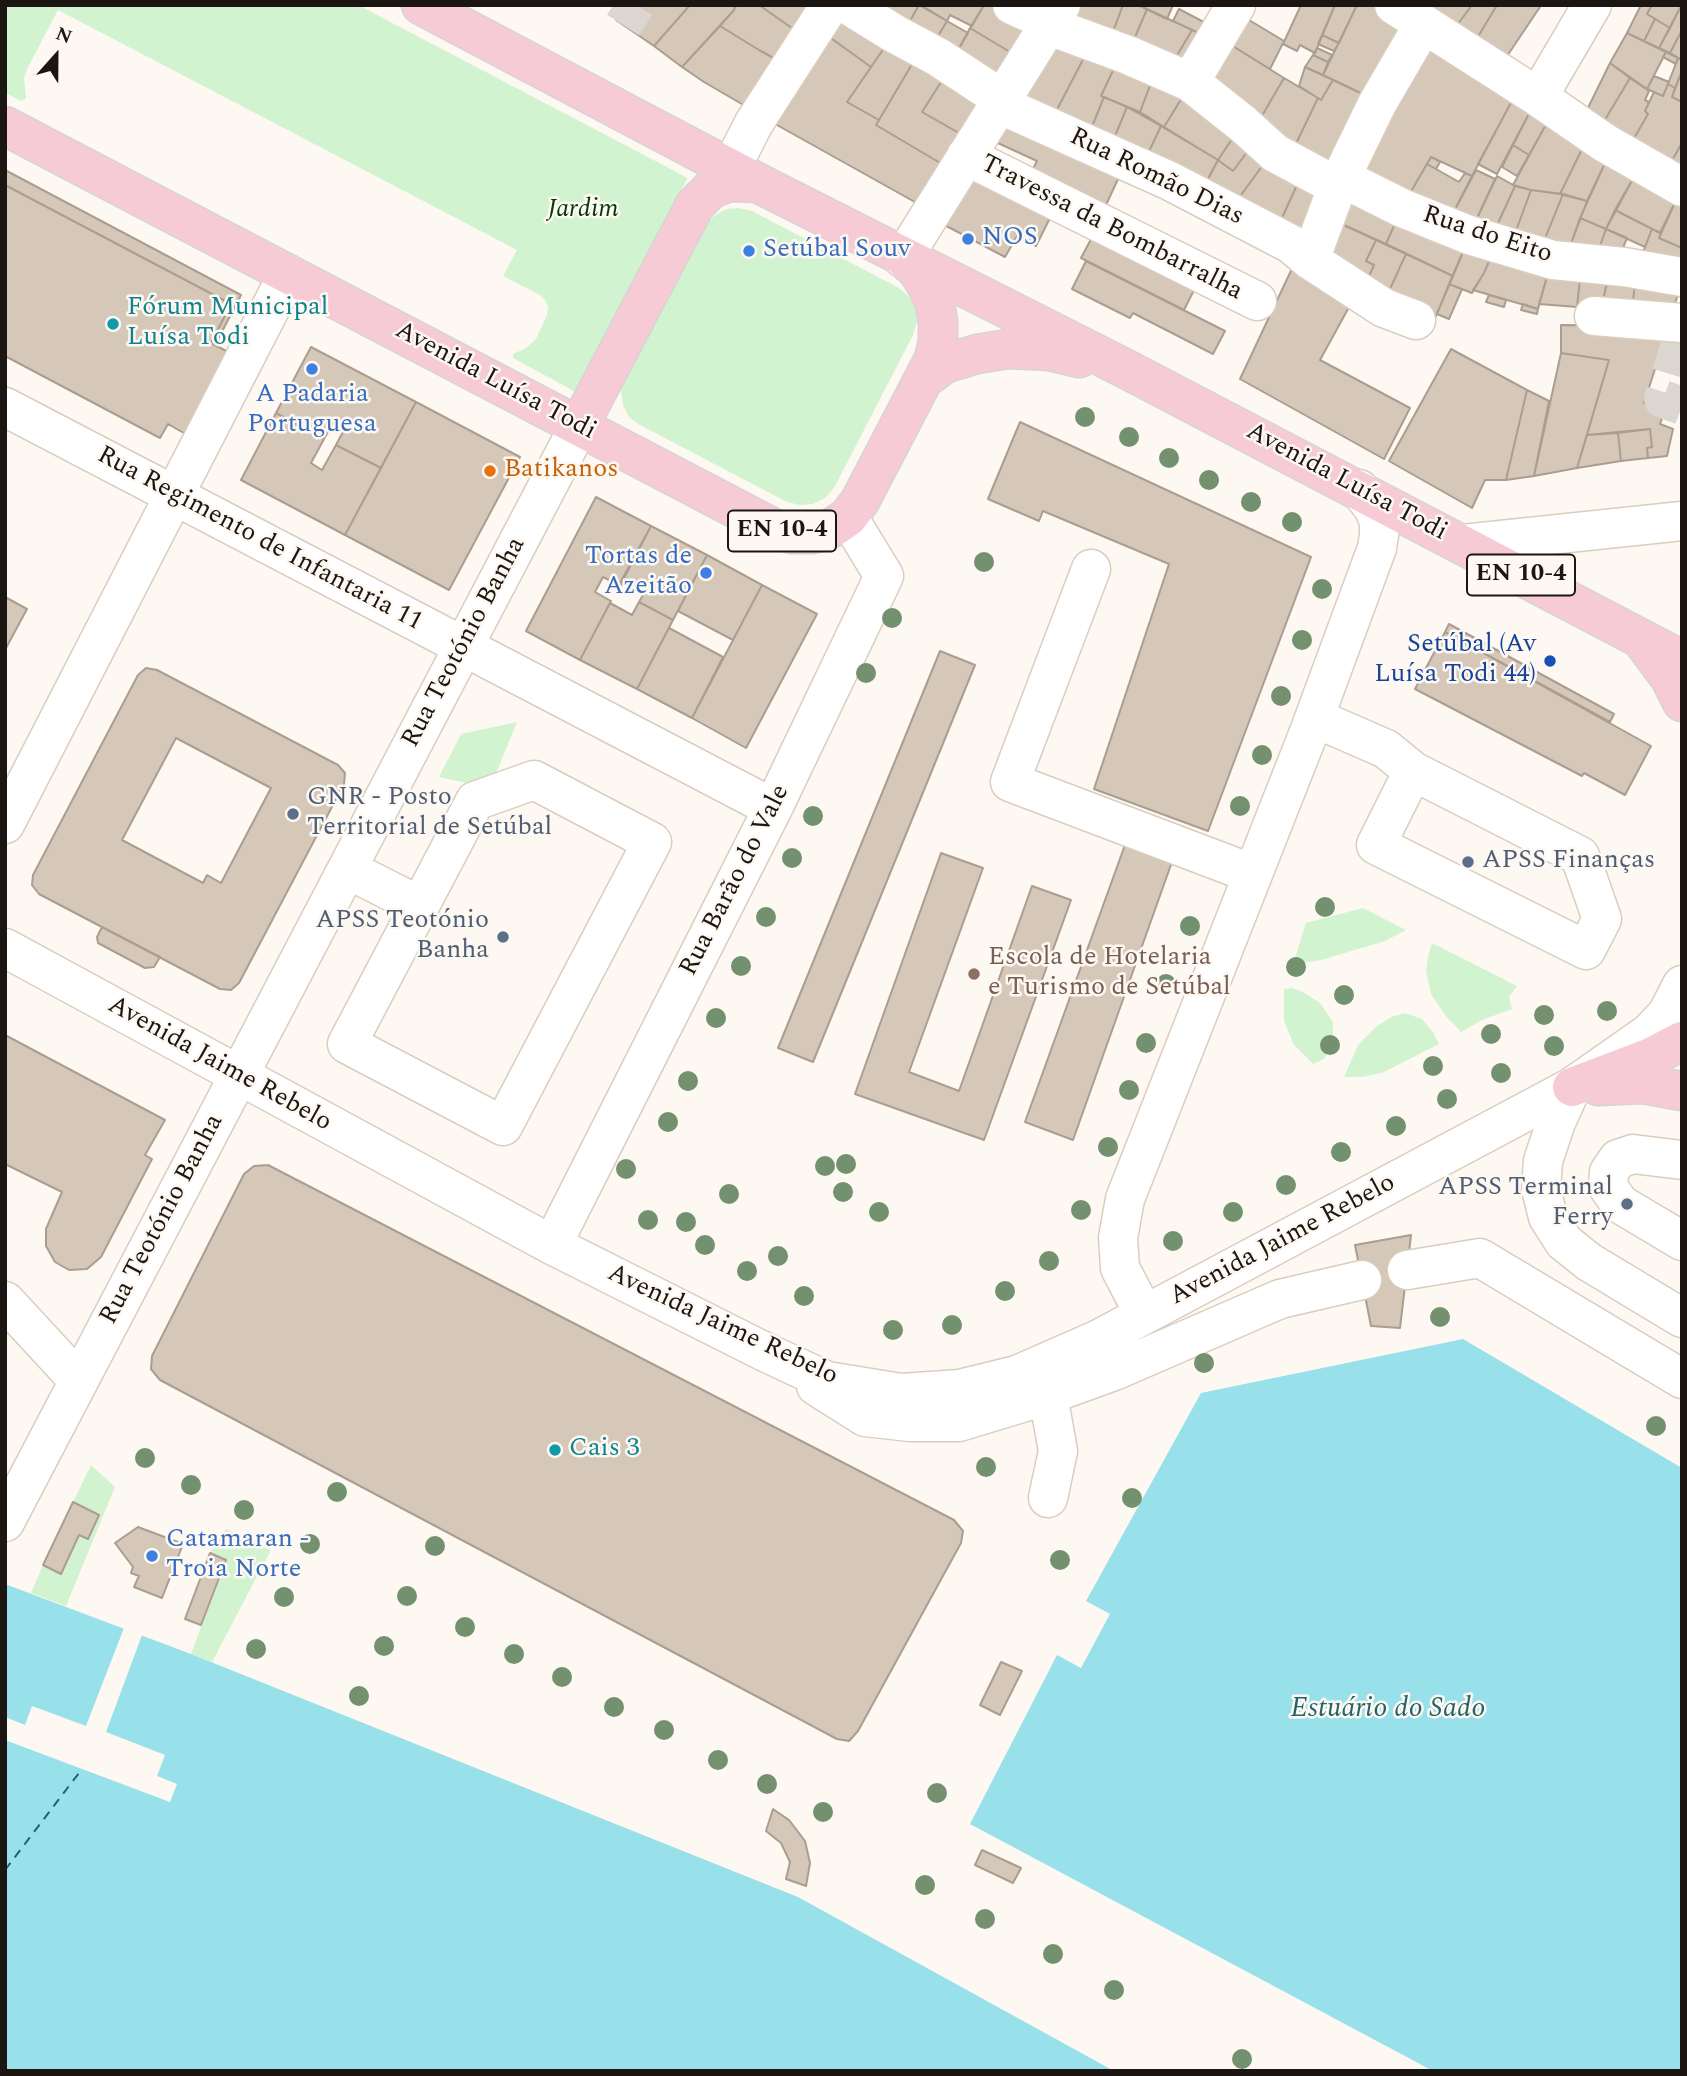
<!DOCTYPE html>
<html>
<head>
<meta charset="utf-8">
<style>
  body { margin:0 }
  #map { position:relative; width:1687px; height:2076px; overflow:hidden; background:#fef8f2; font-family:Spectral,serif }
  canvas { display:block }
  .frame { position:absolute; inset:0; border:7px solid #1b1611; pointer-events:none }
  .north { position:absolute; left:21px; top:21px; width:70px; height:70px; -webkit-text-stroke:5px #fef8f2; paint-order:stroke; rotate:21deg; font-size:19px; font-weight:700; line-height:28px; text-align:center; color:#1b1611 }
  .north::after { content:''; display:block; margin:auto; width:24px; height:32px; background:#1b1611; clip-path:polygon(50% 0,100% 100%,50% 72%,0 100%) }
</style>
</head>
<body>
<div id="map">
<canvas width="1687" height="2076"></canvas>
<div class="frame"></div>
<div class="north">N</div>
</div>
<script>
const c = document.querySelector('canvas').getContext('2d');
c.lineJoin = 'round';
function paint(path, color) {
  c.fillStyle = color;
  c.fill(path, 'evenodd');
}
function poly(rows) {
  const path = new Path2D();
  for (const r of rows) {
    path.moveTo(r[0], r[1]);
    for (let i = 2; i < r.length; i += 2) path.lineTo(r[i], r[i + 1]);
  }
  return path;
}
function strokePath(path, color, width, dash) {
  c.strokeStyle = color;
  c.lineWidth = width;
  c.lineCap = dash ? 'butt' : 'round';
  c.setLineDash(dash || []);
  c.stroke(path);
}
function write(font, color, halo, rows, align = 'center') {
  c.font = font + ' Spectral,serif';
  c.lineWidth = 5;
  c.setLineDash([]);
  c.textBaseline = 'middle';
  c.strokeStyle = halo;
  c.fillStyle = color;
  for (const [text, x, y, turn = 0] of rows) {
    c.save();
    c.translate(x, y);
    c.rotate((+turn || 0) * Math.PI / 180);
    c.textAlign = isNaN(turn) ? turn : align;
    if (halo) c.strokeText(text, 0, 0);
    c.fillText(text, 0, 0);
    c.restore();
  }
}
paint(poly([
  [5,5,358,5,686,177,687,179,577,390,574,391,513,358,513,354,526,348,536,339,547,315,548,308,546,301,540,295,503,276,517,250,58,10,27,69,24,78,26,98,22,101,5,93],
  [739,208,752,211,899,288,909,297,916,308,917,322,913,335,834,488,825,498,813,504,800,505,787,502,640,425,629,417,623,405,621,391,625,378,705,226,714,216,726,209],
  [517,722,490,788,439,777,461,734],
  [1363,908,1406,930,1385,941,1321,960,1303,963,1294,961,1306,923],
  [1432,943,1517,986,1509,997,1512,1009,1482,1020,1461,1032,1445,1015,1431,994,1426,971,1428,956],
  [1292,988,1301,991,1320,1003,1333,1022,1333,1034,1329,1049,1324,1059,1313,1064,1294,1045,1284,1021,1284,989],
  [1405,1013,1422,1019,1433,1032,1439,1044,1382,1073,1361,1077,1344,1077,1358,1045,1376,1027,1391,1017],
  [91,1465,115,1487,66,1606,31,1593,43,1565,61,1573,79,1535,89,1539,99,1515,73,1502],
  [226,1529,271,1550,212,1662,191,1654,226,1560,210,1553]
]), '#d2f3cf');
paint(poly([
  [1463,1339,1682,1468,1682,2071,1433,2071,970,1824,1057,1655,1081,1668,1110,1614,1086,1601,1201,1393],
  [5,1584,191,1654,798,1897,1114,2071,5,2071]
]), '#98e1eb');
paint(poly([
  [124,1628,142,1635,106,1732,165,1755,157,1776,177,1784,170,1802,5,1740,5,1717,25,1725,32,1706,86,1726]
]), '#fef8f2');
strokePath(poly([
  [5,1870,82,1769]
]), '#266269', 2, [9, 7]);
const building = poly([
  [619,5,690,5,654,46,616,20,623,9,618,7,619,5],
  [690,5,736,5,734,10,682,67,654,46,690,5],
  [736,5,759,5,799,33,781,62,759,50,720,26,734,10,736,5],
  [759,5,817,5,799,33,759,5],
  [884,5,919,5,905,30,884,5],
  [919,5,947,21,932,46,905,30,919,5],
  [921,5,984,5,972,26,950,15,947,21,921,5],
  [984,5,1001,5,1042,23,1020,58,970,28,984,5],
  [1070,5,1123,5,1109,42,1059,24,1070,5],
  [1123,5,1138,5,1147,9,1130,49,1109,42,1123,5],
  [1138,5,1173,5,1167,19,1138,5],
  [1301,5,1335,5,1315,53,1300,45,1297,51,1283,44,1301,5],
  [1335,5,1357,5,1339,43,1322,35,1335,5],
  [1357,5,1379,5,1412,27,1369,97,1323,75,1357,5],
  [1420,5,1472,5,1455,28,1420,5],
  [1472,5,1497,5,1476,40,1455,28,1472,5],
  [1497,5,1538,5,1540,7,1505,59,1476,40,1497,5],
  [1641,5,1652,5,1647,14,1655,19,1644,41,1627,33,1641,5],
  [1652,5,1681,5,1681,6,1670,28,1647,14,1652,5],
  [840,6,891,38,871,67,821,31,840,6],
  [1681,6,1682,30,1670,53,1659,48,1681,6],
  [1147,9,1192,30,1172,64,1130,49,1147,9],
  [1179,9,1215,28,1209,38,1173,21,1179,9],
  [1239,14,1284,41,1270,69,1223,40,1239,14],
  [1655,19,1670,28,1659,48,1644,41,1655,19],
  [947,21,968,33,953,59,932,46,947,21],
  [720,26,759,50,781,62,752,110,704,82,682,67,720,26],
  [970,28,1020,58,996,87,953,59,970,28],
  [1192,30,1209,38,1188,73,1172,64,1192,30],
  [1682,30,1682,60,1670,53,1682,30],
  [821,31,871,67,847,102,879,120,876,125,947,167,922,206,768,120,821,31],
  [1052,33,1089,48,1050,123,1010,104,1052,33],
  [1627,33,1666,52,1647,89,1610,63,1627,33],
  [1322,35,1339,43,1334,51,1318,44,1322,35],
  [891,38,918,54,879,120,847,102,891,38],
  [1223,40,1284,78,1256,126,1198,79,1223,40],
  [1426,40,1514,97,1472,176,1431,157,1406,200,1353,174,1426,40],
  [1089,48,1118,60,1101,96,1104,97,1087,139,1050,123,1089,48],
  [1317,48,1332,55,1328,62,1313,55,1317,48],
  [1666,52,1678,58,1676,64,1663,57,1666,52],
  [918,54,948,71,922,112,966,137,947,167,876,125,918,54],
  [1313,55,1328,62,1323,75,1305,67,1313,55],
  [1678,58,1682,60,1682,71,1675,88,1668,84,1678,58],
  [1118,60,1154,75,1140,112,1101,96,1118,60],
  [1610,63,1630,78,1603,123,1585,114,1610,63],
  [1305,67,1333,80,1321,100,1299,86,1305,67],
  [948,71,990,99,966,137,922,112,948,71],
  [1682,71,1682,102,1672,97,1682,71],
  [1154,75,1188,88,1164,127,1140,112,1154,75],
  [1654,76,1669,82,1663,96,1647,89,1654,76],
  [1284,78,1318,98,1291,154,1256,126,1284,78],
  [1630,78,1649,91,1645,100,1649,102,1645,111,1648,114,1633,140,1603,123,1630,78],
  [1333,80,1369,97,1331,173,1291,154,1318,98,1321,100,1333,80],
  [1668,84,1675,88,1672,97,1682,102,1682,143,1670,164,1633,140,1648,114,1645,111,1654,92,1663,96,1668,84],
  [1188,88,1238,130,1218,160,1164,127,1188,88],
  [1104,97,1127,107,1110,148,1087,139,1104,97],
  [1514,97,1532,108,1497,174,1478,164,1514,97],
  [1127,107,1161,126,1144,162,1110,148,1127,107],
  [1532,108,1549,119,1529,155,1513,145,1532,108],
  [1002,110,1124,166,1100,218,1026,182,1037,161,987,138,1002,110],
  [1549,119,1584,145,1560,194,1531,190,1513,185,1549,119],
  [1161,126,1218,160,1203,188,1144,162,1161,126],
  [1238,130,1253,144,1233,171,1218,160,1238,130],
  [1682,143,1682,171,1670,164,1682,143],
  [1253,144,1268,158,1233,206,1203,189,1218,160,1233,171,1253,144],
  [1513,145,1529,155,1517,176,1502,167,1513,145],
  [1584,145,1606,161,1587,201,1560,194,1584,145],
  [1431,157,1440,162,1436,169,1427,164,1431,157],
  [1268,158,1301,176,1277,229,1233,206,1268,158],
  [1606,161,1635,175,1606,229,1580,218,1606,161],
  [967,164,1054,210,1036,246,1017,236,1005,257,937,221,967,164],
  [1427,164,1459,182,1465,173,1472,176,1450,219,1406,200,1427,164],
  [5,170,241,295,215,345,211,343,231,304,5,185,5,170],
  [1476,170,1495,179,1473,227,1450,219,1476,170],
  [1635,175,1677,198,1660,233,1615,210,1635,175],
  [1301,176,1327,190,1305,244,1277,229,1301,176],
  [1497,176,1515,186,1499,221,1492,233,1473,227,1497,176],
  [5,185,231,304,211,343,232,354,189,436,168,424,160,438,5,356,5,185],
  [1349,186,1400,212,1386,244,1335,221,1349,186],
  [1515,186,1531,190,1513,239,1492,233,1499,221,1515,186],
  [1531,190,1563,194,1542,246,1513,239,1531,190],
  [1563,194,1587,201,1568,252,1542,246,1563,194],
  [1677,198,1682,201,1682,248,1659,238,1677,198],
  [1615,210,1652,229,1645,247,1606,229,1615,210],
  [1400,212,1468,240,1453,276,1386,244,1400,212],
  [1580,218,1606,229,1596,257,1568,252,1580,218],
  [1335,221,1376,240,1366,261,1374,265,1363,290,1322,261,1335,221],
  [1098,226,1200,278,1184,310,1081,258,1098,226],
  [1606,229,1627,238,1618,260,1596,257,1606,229],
  [1652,229,1661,233,1659,238,1682,248,1682,273,1639,263,1652,229],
  [1376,240,1406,254,1384,302,1363,290,1374,265,1366,261,1376,240],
  [1468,240,1494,250,1484,273,1472,293,1449,284,1468,240],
  [1494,250,1550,266,1538,309,1473,290,1484,273,1494,250],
  [1406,254,1453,276,1435,318,1384,302,1406,254],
  [1296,260,1354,298,1320,360,1410,408,1384,459,1240,379,1296,260],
  [1086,261,1225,331,1213,354,1133,313,1130,318,1072,289,1086,261],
  [1550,266,1581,269,1577,307,1539,304,1550,266],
  [1581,269,1610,270,1601,309,1577,307,1581,269],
  [1610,269,1636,272,1632,312,1601,309,1610,269],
  [1636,272,1682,284,1671,314,1632,312,1636,272],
  [1449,284,1462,289,1449,319,1437,314,1449,284],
  [1489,295,1506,300,1504,307,1486,302,1489,295],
  [1523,304,1538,309,1537,314,1521,310,1523,304],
  [1561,325,1669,326,1644,403,1665,410,1660,424,1673,429,1667,456,1648,458,1647,448,1652,447,1650,429,1587,435,1609,360,1561,353,1561,325],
  [311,347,416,402,381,468,336,445,345,428,334,421,324,439,276,413,311,347],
  [1451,349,1527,390,1506,480,1485,480,1472,508,1389,461,1451,349],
  [1561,353,1609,360,1577,468,1534,476,1561,353],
  [1527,390,1549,401,1534,476,1506,480,1527,390],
  [416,402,520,457,449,590,345,535,416,402],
  [276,413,324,439,311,463,322,470,336,445,381,468,345,535,241,480,276,413],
  [1020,422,1311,557,1208,831,1094,789,1169,564,1043,511,1039,521,988,499,1020,422],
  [1650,429,1652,447,1647,448,1648,458,1621,461,1618,433,1650,429],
  [1618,433,1621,461,1577,468,1587,435,1618,433],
  [596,497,651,526,619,585,603,577,595,592,611,601,580,660,526,631,596,497],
  [651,526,707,555,673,620,639,602,643,595,621,584,651,526],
  [707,555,762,585,733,640,678,611,707,555],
  [762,585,817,614,746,748,692,718,762,585],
  [5,597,27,609,5,650,5,597],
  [639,602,673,620,637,689,580,660,610,603,632,615,639,602],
  [1449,624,1614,714,1610,722,1445,632,1449,624],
  [669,628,723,657,692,718,637,689,669,628],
  [1445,632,1651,746,1625,795,1584,773,1582,776,1415,689,1445,632],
  [940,651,975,665,813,1062,778,1048,940,651],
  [146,668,157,670,338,765,345,773,344,784,239,983,231,990,220,989,39,894,32,885,33,875,138,675,146,668],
  [176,738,271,788,221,883,207,875,203,883,122,840,176,738],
  [1126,842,1173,859,1073,1140,1025,1122,1126,842],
  [941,853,983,868,909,1072,959,1091,1032,886,1071,900,984,1140,855,1094,941,853],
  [102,927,160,957,154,967,145,968,98,943,97,937,102,927],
  [5,1035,165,1120,145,1155,152,1159,101,1257,87,1269,69,1270,55,1262,46,1246,46,1229,62,1192,5,1164,5,1035],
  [268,1165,954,1520,963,1531,961,1543,858,1731,849,1741,837,1739,160,1380,151,1369,152,1356,244,1174,254,1166,268,1165],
  [1411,1235,1400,1328,1371,1326,1355,1245,1411,1235],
  [73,1502,99,1515,88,1539,79,1535,61,1574,43,1565,73,1502],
  [138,1527,183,1544,162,1598,134,1587,139,1576,131,1573,133,1567,115,1543,138,1527],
  [210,1553,226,1560,201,1625,185,1619,210,1553],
  [1001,1662,1022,1671,1000,1715,980,1705,1001,1662],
  [773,1809,789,1820,805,1841,810,1863,806,1886,786,1879,790,1862,781,1843,766,1831,773,1809],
  [982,1850,1021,1868,1013,1883,975,1865,982,1850]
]);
paint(building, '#d6c8b9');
strokePath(building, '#ab9d8f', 2);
strokePath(poly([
  [623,25,636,5],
  [1682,338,1663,399,1682,406]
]), '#dcd6d0', 38, [38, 19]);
const minor = poly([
  [848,5,895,34,938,57,1002,99,1005,107,1170,181,1291,244,1310,260,1384,308,1416,320],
  [1012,5,1045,20,1057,29,1128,55,1190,82,1243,124,1275,153,1329,182,1350,182,1402,208,1469,235,1553,260,1624,267,1682,277],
  [1394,5,1538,97,1605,143,1682,187],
  [1190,82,1236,5],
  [1538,97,1592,5],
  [966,156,1257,301],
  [731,168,754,123,830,5],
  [903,258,1061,5],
  [1310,260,1339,182,1377,104,1423,25],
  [1594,316,1682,323],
  [5,407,773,808],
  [1463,544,1682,521],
  [1091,569,1010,782,1253,874],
  [1315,718,1386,749,1413,771,1580,856,1602,919,1586,950,1376,845,1413,771],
  [534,780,652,842,503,1126,347,1044,475,801,534,780],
  [5,824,288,274],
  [347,869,420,906],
  [5,948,552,1245,765,1352,827,1381,901,1393,960,1389,1017,1375,1097,1340,1572,1087,1649,1033,1667,1014,1682,985],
  [1572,1087,1556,1122,1543,1161,1541,1189,1548,1217,1564,1242,1589,1262,1682,1318],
  [1682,1160,1633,1154,1618,1159,1609,1172,1608,1187,1620,1204,1682,1241],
  [552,1245,773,808,884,576,848,517],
  [1407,1270,1480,1258,1682,1379],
  [5,1301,79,1381],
  [1144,1314,1120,1268,1118,1238,1125,1199,1309,732,1377,548,1379,535,1379,522,1374,509,1359,489],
  [816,1386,865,1417,910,1422,959,1422,1048,1395,1114,1371,1280,1299,1362,1280],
  [1048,1498,1058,1451,1048,1395],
  [5,1522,579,426]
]);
const major = poly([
  [421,5,758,183,1128,370,1682,660],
  [5,126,773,528,792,534,813,534,832,528,848,517,860,501,934,359,938,341,938,322,935,303,927,286,917,270,907,261],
  [924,379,944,364,977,354,1008,349,1049,351,1079,358],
  [579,426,695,205,711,189,729,182,758,183],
  [1644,643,1670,678,1682,702],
  [1598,1086,1643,1084,1682,1091],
  [1572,1087,1651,1057,1682,1041]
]);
strokePath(minor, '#dbcdbe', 41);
strokePath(major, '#d6d5d4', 41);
strokePath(minor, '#fff', 38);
strokePath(major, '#f7cbd5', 38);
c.fillStyle = '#73916f';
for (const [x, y] of [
  [1085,417],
  [1129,437],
  [1169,458],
  [1209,480],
  [1251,502],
  [1292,522],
  [984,562],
  [1322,589],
  [892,618],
  [1302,640],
  [866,673],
  [1281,696],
  [1262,755],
  [1240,806],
  [813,816],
  [792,858],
  [1325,907],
  [766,917],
  [1190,926],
  [741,966],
  [1296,967],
  [1166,984],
  [1344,995],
  [1607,1011],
  [1544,1015],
  [716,1018],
  [1491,1034],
  [1146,1043],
  [1330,1045],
  [1554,1046],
  [1433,1066],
  [1501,1073],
  [688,1081],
  [1129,1090],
  [1447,1099],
  [668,1122],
  [1396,1126],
  [1108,1147],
  [1341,1152],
  [846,1164],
  [825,1166],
  [626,1169],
  [1286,1185],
  [843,1192],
  [729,1194],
  [1081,1210],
  [879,1212],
  [1233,1212],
  [648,1220],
  [686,1222],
  [1173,1241],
  [705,1245],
  [778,1256],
  [1049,1261],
  [747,1271],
  [1005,1291],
  [804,1296],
  [1440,1317],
  [952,1325],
  [893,1330],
  [1204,1363],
  [1656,1426],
  [145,1458],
  [986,1467],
  [191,1485],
  [337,1492],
  [1132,1498],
  [244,1510],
  [310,1544],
  [435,1546],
  [1060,1560],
  [407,1596],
  [284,1597],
  [465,1627],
  [384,1646],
  [256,1649],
  [514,1654],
  [562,1677],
  [359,1696],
  [614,1707],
  [664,1730],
  [718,1760],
  [767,1784],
  [937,1793],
  [823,1812],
  [925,1885],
  [985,1919],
  [1053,1954],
  [1114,1990],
  [1242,2059]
]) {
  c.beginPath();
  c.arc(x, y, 10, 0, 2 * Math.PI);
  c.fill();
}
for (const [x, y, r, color] of [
  [968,239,7,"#3f7fe0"],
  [749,251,7,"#3f7fe0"],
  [113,324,7,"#0f9aa8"],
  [312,369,7,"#3f7fe0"],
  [490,471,7,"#e8710a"],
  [706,573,7,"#3f7fe0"],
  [1550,661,7,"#1a4fb4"],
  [293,814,7,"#5c6f8a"],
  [1468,862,7,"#5c6f8a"],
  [503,937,7,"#5c6f8a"],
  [974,974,7,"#8d6e63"],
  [1627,1204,7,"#5c6f8a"],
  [555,1450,7,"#0f9aa8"],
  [152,1556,7,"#3f7fe0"]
]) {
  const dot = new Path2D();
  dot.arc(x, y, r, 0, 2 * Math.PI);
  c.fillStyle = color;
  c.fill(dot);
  strokePath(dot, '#fef8f2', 2.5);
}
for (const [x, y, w] of [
  [782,531,108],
  [1521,575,108]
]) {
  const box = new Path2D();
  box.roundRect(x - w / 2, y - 20.5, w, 41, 5);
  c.fillStyle = '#fef8f2';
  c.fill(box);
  strokePath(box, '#1b1611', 2);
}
write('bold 24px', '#1b1611', null, [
  ["EN 10-4",782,531],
  ["EN 10-4",1521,575]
]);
write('26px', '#1b1611', '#fef8f2', [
  ["Rua Romão Dias",1156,178,26],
  ["Travessa da Bombarralha",1111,229,27],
  ["Rua do Eito",1487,236,18],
  ["Avenida Luísa Todi",495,382,28],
  ["Avenida Luísa Todi",1346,483,28],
  ["Rua Regimento de Infantaria 11",259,540,28],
  ["Rua Teotónio Banha",465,643,-62],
  ["Rua Barão do Vale",736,881,-63],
  ["Avenida Jaime Rebelo",219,1065,29],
  ["Rua Teotónio Banha",163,1220,-62],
  ["Avenida Jaime Rebelo",1283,1241,-28],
  ["Avenida Jaime Rebelo",722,1326,25]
]);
write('italic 26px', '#013d03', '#fef8f2', [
  ["Jardim",583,211]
]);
write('26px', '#366cbe', '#fef8f2', [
  ["NOS",982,239],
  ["Setúbal Souv",763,251],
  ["A Padaria",312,396,"center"],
  ["Portuguesa",312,426,"center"],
  ["Tortas de",692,558,"right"],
  ["Azeitão",692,588,"right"],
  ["Catamaran -",166,1541],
  ["Troia Norte",166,1571]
], 'left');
write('26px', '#0d838f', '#fef8f2', [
  ["Fórum Municipal",127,309],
  ["Luísa Todi",127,339],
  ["Cais 3",569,1450]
], 'left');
write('26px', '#c56008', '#fef8f2', [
  ["Batikanos",504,471]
], 'left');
write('26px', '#164399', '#fef8f2', [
  ["Setúbal (Av",1536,646],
  ["Luísa Todi 44)",1536,676]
], 'right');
write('26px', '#4e5e75', '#fef8f2', [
  ["GNR - Posto",307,799],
  ["Territorial de Setúbal",307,829],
  ["APSS Finanças",1482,862],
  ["APSS Teotónio",489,922,"right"],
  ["Banha",489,952,"right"],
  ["APSS Terminal",1613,1189,"right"],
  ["Ferry",1613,1219,"right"]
], 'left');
write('26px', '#785e54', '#fef8f2', [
  ["Escola de Hotelaria",988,959],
  ["e Turismo de Setúbal",988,989]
], 'left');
write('italic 28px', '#266269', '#fef8f2', [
  ["Estuário do Sado",1388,1711]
]);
</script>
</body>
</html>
